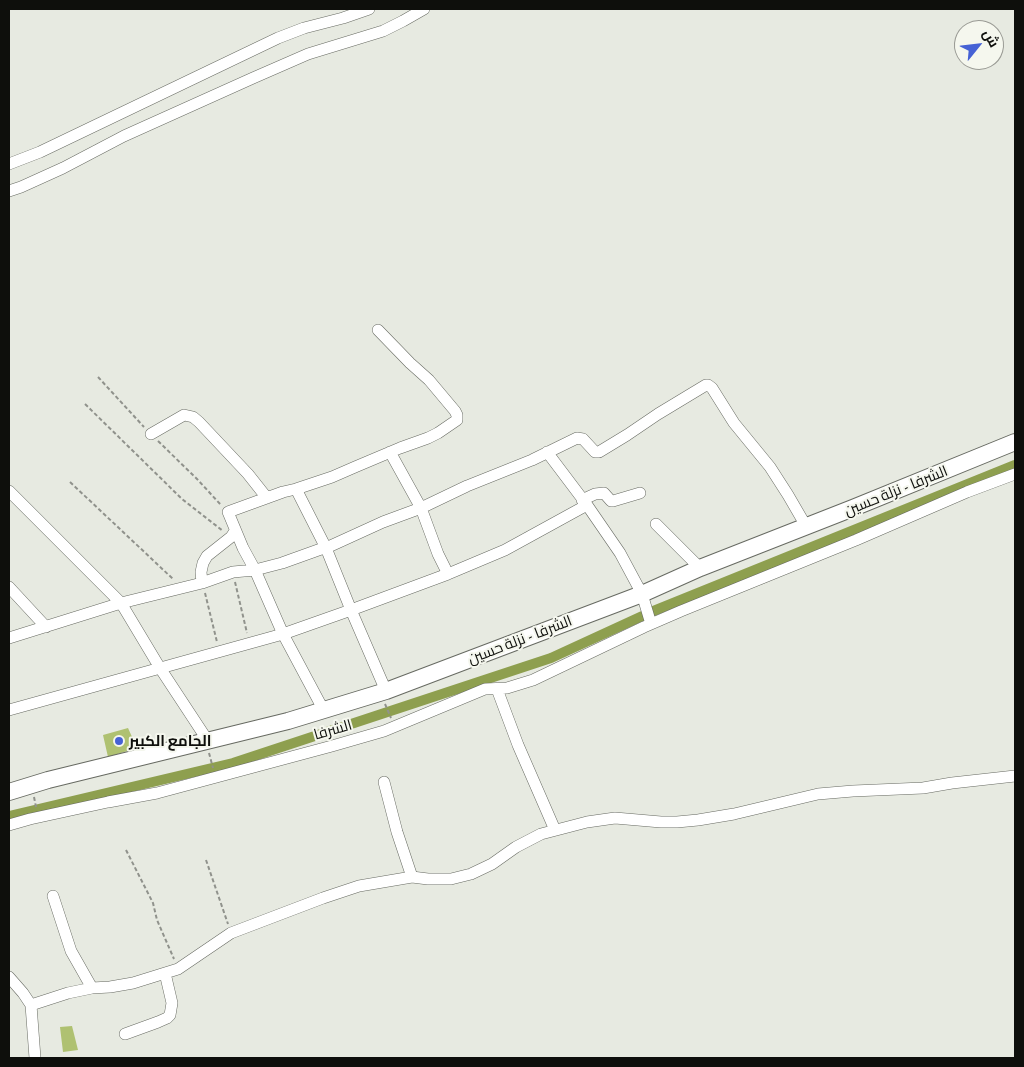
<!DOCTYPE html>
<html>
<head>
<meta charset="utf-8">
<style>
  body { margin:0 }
  #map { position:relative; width:1024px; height:1067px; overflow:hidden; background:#e7eae1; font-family:"Crimson Pro",Cairo,serif }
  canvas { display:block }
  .frame { position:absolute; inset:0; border:10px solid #0e0f0c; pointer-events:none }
  .north { position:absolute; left:954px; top:20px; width:50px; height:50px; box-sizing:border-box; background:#f5f7ee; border:1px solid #999a94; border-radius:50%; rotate:61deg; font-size:14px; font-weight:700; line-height:20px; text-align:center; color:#0e0f0c }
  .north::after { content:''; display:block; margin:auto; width:18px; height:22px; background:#4662d5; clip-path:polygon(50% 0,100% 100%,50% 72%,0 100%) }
</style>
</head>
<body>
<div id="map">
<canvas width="1024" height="1067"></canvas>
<div class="frame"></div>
<div class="north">ش</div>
</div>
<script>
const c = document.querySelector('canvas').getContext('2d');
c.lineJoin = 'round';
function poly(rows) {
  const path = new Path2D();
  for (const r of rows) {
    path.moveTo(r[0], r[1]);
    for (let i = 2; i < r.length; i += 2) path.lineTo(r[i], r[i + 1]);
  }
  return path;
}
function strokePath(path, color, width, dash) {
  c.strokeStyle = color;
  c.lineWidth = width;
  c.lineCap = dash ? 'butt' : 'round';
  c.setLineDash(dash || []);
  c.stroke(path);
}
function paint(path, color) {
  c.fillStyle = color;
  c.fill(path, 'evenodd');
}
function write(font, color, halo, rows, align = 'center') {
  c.font = font + ' "Crimson Pro",Cairo,serif';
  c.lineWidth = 4;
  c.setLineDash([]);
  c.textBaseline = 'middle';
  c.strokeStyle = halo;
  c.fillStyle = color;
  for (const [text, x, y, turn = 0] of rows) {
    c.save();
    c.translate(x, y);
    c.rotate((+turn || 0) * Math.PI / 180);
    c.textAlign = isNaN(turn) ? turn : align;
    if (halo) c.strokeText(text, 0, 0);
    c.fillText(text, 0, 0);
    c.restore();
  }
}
strokePath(poly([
  [9,816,233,763,551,658,651,612,1015,465]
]), '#8e9f4f', 10);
paint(poly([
  [128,728,137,748,108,757,103,735],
  [72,1026,78,1050,63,1052,60,1027]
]), '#afc171');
const street = poly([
  [9,164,40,152,278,38,304,28,343,18,369,9],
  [9,191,21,187,63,168,124,136,253,78,308,54,383,31,403,21,424,9],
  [151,434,184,415,193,417,199,422,248,474,267,498],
  [390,452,421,508,438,554,448,574],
  [547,452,587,505,620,553,642,594,651,624],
  [296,489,326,548,351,610,386,691],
  [9,491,121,603,160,668,208,741],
  [582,500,595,494,604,493,611,501,613,501,640,493],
  [656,524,700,568],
  [202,583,201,572,203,563,207,556,231,537,235,531],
  [9,587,46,627],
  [9,638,121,603,202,583,233,572,255,570,282,563,321,549,326,548,383,522,421,508,467,486,532,460,577,438,583,439,595,452,599,452,627,435,658,414,706,385,708,385,712,388,734,423,770,467,788,495,806,526],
  [497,689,518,745,555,830],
  [323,709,283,634,255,570,243,548,228,512,283,492,296,489,332,477,355,467,400,448,428,438,438,433,457,420,457,415,455,411,429,380,410,363,378,330],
  [9,710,283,634,351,610,448,574,505,550,587,505],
  [384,782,397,832,412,877],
  [9,825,30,819,108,802,157,793,332,746,384,731,485,689,507,688,533,680,644,627,681,611,856,540,967,492,1015,474],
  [53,896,71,951,92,988],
  [9,977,23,993,31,1005,68,993,92,988,110,987,133,983,178,969,231,933,323,898,359,886,412,877,428,879,451,879,471,874,492,864,516,847,541,834,587,822,615,818,661,822,677,822,698,820,734,814,818,794,853,791,923,788,952,783,1015,776],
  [31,1005,35,1058],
  [125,1034,158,1022,167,1018,170,1015,172,1003,165,973]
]);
const secondary = poly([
  [9,792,48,780,288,721,386,691,642,594,700,568,853,508,1015,442]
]);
strokePath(street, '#676a62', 12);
strokePath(secondary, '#676a62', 18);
strokePath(poly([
  [98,377,144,427],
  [85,404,182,499,223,531],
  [158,441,197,479,221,505],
  [70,482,173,579],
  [235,582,247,633],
  [205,593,217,642],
  [385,704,391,718],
  [209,753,213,768],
  [34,797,36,807],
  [126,850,153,903,157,920,174,959],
  [206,860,228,924]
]), '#90928c', 2, [4, 2.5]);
strokePath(street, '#fff', 11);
strokePath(secondary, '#fff', 16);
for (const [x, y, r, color] of [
  [119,741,5,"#4662d5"]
]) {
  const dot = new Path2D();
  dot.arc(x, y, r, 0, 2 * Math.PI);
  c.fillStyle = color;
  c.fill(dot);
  strokePath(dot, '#f5f7ee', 2);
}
write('15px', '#0e0f0c', '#f5f7ee', [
  ["الشرفا - نزلة حسين",896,491,-22],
  ["الشرفا - نزلة حسين",520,640,-21],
  ["الشرفا",333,730,-16]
]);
write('bold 15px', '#0e0f0c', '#f5f7ee', [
  ["الجامع الكبير",129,741]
], 'left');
</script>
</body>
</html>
